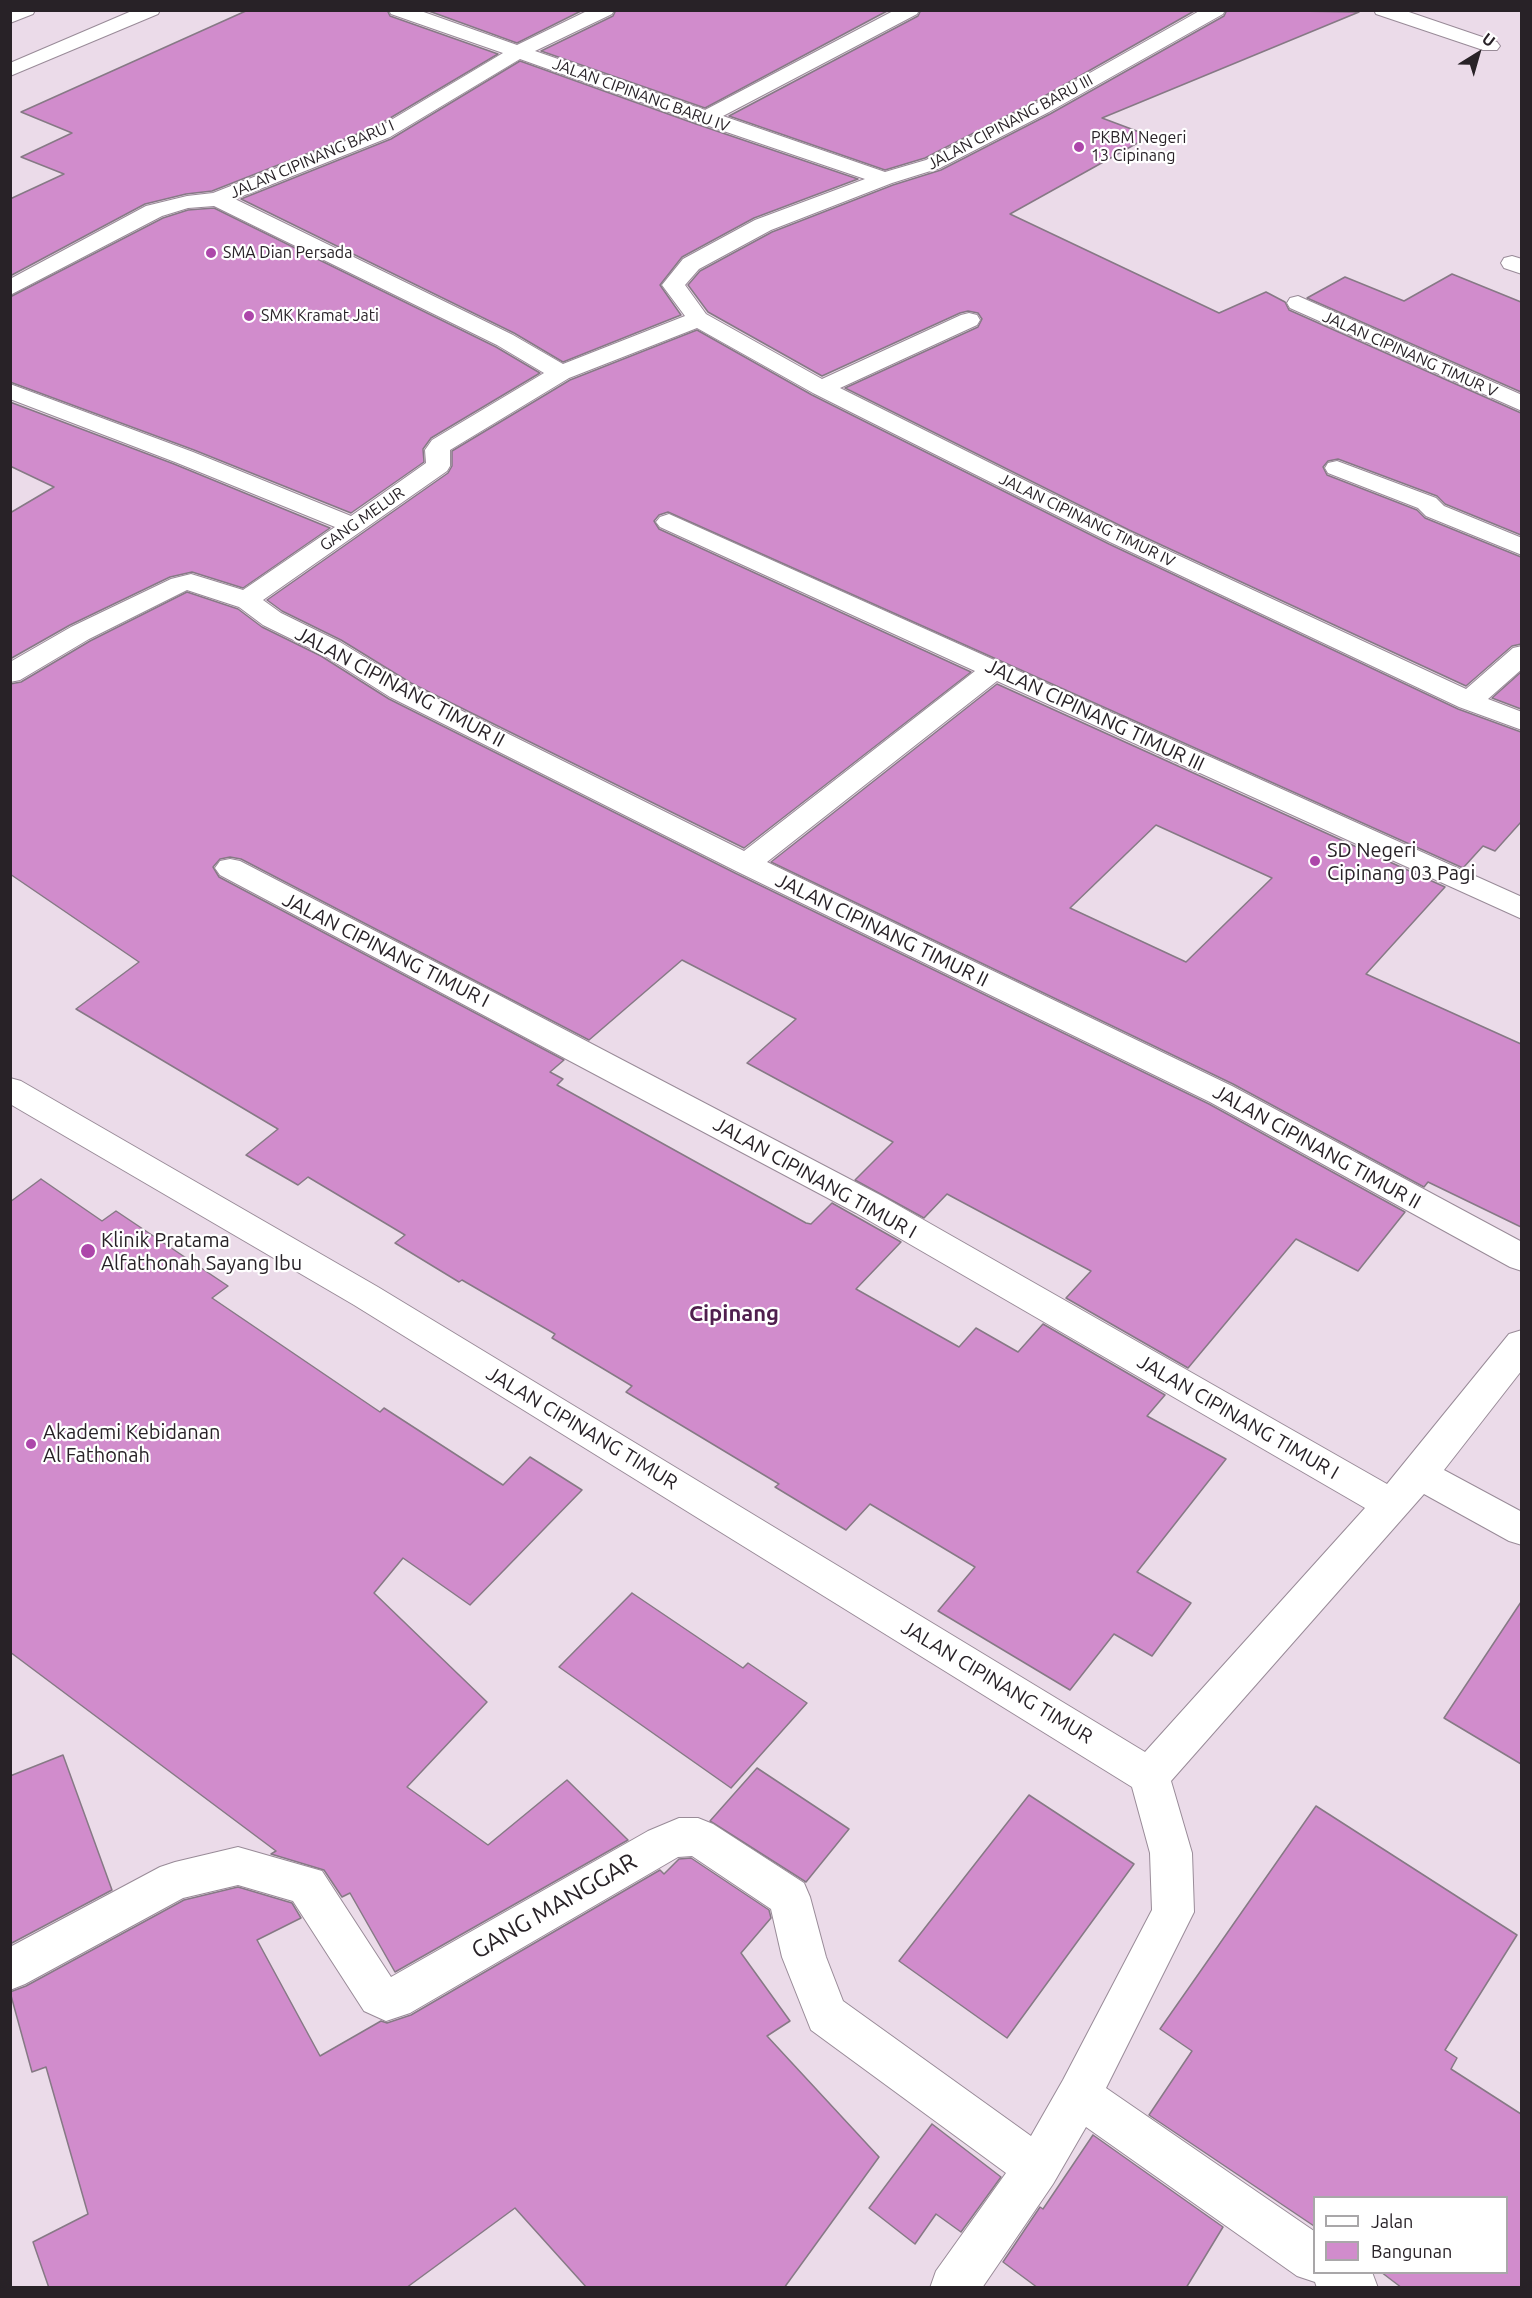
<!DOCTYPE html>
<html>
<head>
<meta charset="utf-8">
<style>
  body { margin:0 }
  #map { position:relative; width:1532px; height:2298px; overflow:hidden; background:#ebdbe9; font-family:Ubuntu,sans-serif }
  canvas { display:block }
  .frame { position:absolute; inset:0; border:12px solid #282227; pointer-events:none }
  .legend { position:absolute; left:1313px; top:2196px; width:195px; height:78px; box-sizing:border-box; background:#fff; border:2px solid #a9a7a9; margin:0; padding:8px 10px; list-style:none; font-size:18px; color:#282227 }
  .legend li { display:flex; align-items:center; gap:12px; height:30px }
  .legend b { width:30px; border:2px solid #a9a7a9 }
  .north { position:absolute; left:1448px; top:24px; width:60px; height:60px; -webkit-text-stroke:4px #fff; paint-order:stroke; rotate:37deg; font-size:16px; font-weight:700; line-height:24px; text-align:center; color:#282227 }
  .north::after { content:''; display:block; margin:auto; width:21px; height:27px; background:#282227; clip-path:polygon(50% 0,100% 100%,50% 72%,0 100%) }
</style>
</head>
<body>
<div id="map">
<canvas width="1532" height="2298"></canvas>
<div class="frame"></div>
<ul class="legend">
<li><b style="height:8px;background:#fff"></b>Jalan</li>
<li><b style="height:16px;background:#d18ccc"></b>Bangunan</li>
</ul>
<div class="north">U</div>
</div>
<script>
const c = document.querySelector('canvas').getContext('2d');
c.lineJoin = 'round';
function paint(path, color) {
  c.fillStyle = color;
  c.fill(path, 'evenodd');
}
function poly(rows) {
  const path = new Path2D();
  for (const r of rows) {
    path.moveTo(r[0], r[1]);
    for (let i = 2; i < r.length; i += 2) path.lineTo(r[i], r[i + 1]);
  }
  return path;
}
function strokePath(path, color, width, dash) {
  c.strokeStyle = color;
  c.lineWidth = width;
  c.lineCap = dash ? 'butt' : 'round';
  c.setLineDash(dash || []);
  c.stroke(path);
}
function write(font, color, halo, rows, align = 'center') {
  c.font = font + ' Ubuntu,sans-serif';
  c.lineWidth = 4.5;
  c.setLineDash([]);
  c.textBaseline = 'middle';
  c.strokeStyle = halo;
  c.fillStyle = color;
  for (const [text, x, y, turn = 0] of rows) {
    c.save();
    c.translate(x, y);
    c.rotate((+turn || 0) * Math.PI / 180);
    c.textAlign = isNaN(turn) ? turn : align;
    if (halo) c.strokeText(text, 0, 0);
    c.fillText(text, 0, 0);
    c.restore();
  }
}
const building = poly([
  [248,10,387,10,390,16,498,54,375,127,212,191,186,194,145,204,10,276,10,199,64,174,21,157,72,133,21,112,248,10],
  [426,10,583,10,517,43,426,10],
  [616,10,889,10,705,108,541,51,613,16,616,10],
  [921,10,1196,10,1034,102,925,158,885,170,729,116,918,16,921,10],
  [1227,10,1359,12,1102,118,1150,136,1010,214,1219,313,1266,292,1285,302,1289,310,1521,413,1521,535,1445,504,1437,496,1338,459,1328,461,1323,467,1327,475,1417,510,1425,518,1521,557,1521,644,1512,646,1466,686,1129,530,845,388,978,327,982,319,978,313,968,311,960,313,822,376,708,312,688,285,700,271,772,232,893,185,941,170,1050,114,1224,16,1227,10],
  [520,61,696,124,858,179,754,218,682,257,660,285,681,315,563,362,514,333,241,199,391,139,520,61],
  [214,208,496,347,540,373,431,438,423,449,424,462,351,513,194,450,10,382,10,297,163,218,188,210,214,208],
  [1452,274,1521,302,1521,392,1307,298,1345,277,1404,301,1452,274],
  [697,330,812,395,1109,544,1458,709,1521,732,1521,822,1495,851,1483,846,1463,868,668,512,659,515,654,521,659,529,971,672,744,848,411,683,341,640,282,611,267,600,448,473,452,466,452,451,570,380,697,330],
  [10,402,174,464,330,528,243,588,192,572,170,577,70,625,10,659,10,513,54,487,10,466,10,402],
  [187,592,238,609,262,627,321,656,389,699,735,873,1209,1104,1405,1212,1358,1271,1296,1239,1188,1368,1066,1298,1091,1271,947,1194,924,1218,855,1180,893,1142,747,1063,796,1019,682,960,589,1040,241,859,230,857,220,859,213,867,219,877,564,1060,550,1072,563,1079,557,1085,806,1223,811,1224,832,1203,901,1242,856,1289,959,1347,976,1328,1018,1352,1043,1324,1165,1395,1147,1416,1226,1459,1137,1572,1191,1603,1152,1656,1114,1634,1070,1690,938,1611,975,1567,870,1504,846,1530,775,1487,779,1484,626,1392,632,1386,552,1338,555,1334,462,1280,459,1282,395,1243,405,1235,308,1177,298,1185,246,1155,278,1129,76,1009,139,962,10,874,10,684,21,682,90,641,187,592],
  [1521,672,1521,709,1492,698,1521,672],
  [997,684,1445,887,1366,974,1521,1044,1521,1227,1428,1182,1424,1187,1233,1084,771,862,997,684],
  [1156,825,1272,878,1186,962,1070,908,1156,825],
  [41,1179,102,1221,116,1211,228,1286,212,1298,380,1412,384,1408,503,1485,530,1457,582,1490,470,1605,403,1558,374,1593,487,1702,407,1787,488,1845,567,1780,628,1840,395,1972,350,1893,342,1897,324,1870,271,1854,276,1851,10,1652,10,1202,41,1179],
  [632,1593,743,1668,748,1663,807,1703,731,1788,559,1667,632,1593],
  [1521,1602,1521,1764,1444,1718,1521,1602],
  [63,1755,112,1890,10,1944,10,1776,63,1755],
  [757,1768,849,1829,806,1882,710,1821,757,1768],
  [1029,1795,1134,1864,1007,2038,899,1961,1029,1795],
  [1316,1806,1517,1935,1445,2050,1457,2058,1451,2069,1521,2114,1521,2288,1402,2288,1381,2272,1506,2272,1506,2198,1314,2198,1314,2226,1149,2115,1192,2051,1160,2029,1316,1806],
  [691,1858,769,1910,771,1918,741,1953,790,2021,767,2036,879,2157,784,2288,587,2288,515,2208,406,2288,49,2288,33,2242,88,2214,46,2067,32,2072,10,1992,26,1986,184,1900,238,1887,292,1903,301,1918,257,1940,320,2056,381,2021,387,2023,411,2015,660,1870,664,1874,679,1859,691,1858],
  [932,2124,1001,2177,961,2232,936,2214,915,2244,869,2208,932,2124],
  [1093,2135,1223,2227,1186,2288,1038,2288,1003,2262,1040,2207,1043,2209,1093,2135]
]);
paint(building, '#d18ccc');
strokePath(building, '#867985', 1.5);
const minor = poly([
  [389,10,418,10,517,45,589,10,614,10,612,14,535,51,705,110,895,10,919,10,917,14,723,116,885,172,926,160,1035,104,1201,10,1225,10,1223,14,1049,112,940,168,892,183,771,230,699,269,685,285,706,314,822,379,961,315,969,313,977,315,980,320,977,325,840,388,1128,532,1466,689,1513,648,1522,646,1522,669,1488,699,1522,712,1522,730,1459,707,1110,542,813,393,697,328,569,378,450,450,450,466,447,471,263,600,281,613,340,642,410,685,744,851,975,671,660,527,656,522,660,517,669,514,1522,897,1522,919,997,681,767,862,1232,1086,1522,1242,1522,1271,1510,1267,1210,1102,736,871,390,697,322,654,263,625,239,607,187,590,89,639,20,680,10,682,10,662,71,627,171,579,191,574,243,590,335,527,175,462,10,399,10,384,193,452,351,516,426,463,425,450,432,440,544,373,497,345,214,206,188,208,162,216,10,295,10,279,146,206,187,196,213,193,376,129,503,53,391,14,389,10],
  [520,59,697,122,865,179,755,220,683,259,662,285,685,316,563,364,513,335,235,199,390,137,520,59],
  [1374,10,1403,10,1497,42,1500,46,1497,50,1483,50,1376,14,1374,10],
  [1512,256,1522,259,1522,274,1504,268,1501,263,1504,258,1512,256],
  [1298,296,1522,395,1522,411,1290,308,1287,303,1290,298,1298,296],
  [1337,461,1436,498,1444,506,1522,538,1522,555,1426,516,1418,508,1328,473,1325,468,1328,463,1337,461],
  [230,859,240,861,489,990,880,1195,1387,1484,1509,1334,1522,1330,1522,1370,1444,1470,1522,1512,1522,1545,1509,1541,1424,1494,1171,1781,1192,1853,1194,1912,1106,2088,1314,2231,1314,2272,1372,2272,1378,2288,1317,2288,1315,2282,1297,2276,1086,2127,1053,2184,982,2288,930,2288,936,2271,1006,2173,811,2030,782,1957,771,1909,692,1856,678,1857,410,2013,386,2021,364,2011,293,1901,238,1885,183,1898,25,1984,10,1990,10,1947,160,1867,175,1862,238,1847,322,1871,391,1977,648,1831,679,1818,698,1818,713,1824,804,1883,810,1897,826,1957,843,2001,1031,2136,1063,2080,1152,1910,1150,1853,1132,1787,354,1305,10,1104,10,1078,21,1081,378,1287,1145,1752,1365,1508,856,1213,220,875,215,868,220,861,230,859]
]);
const secondary = poly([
  [10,10,35,10,33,14,10,23,10,10],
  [134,10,160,10,158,14,10,76,10,63,134,10]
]);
strokePath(minor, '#998b98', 2);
strokePath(secondary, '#998b98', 2);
paint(minor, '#fff');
paint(secondary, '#fff');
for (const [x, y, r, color] of [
  [1079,147,6,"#ad46aa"],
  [211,253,6,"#ad46aa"],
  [249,316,6,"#ad46aa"],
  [1315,861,6,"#ad46aa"],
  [88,1251,8,"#ad46aa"],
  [31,1444,6,"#ad46aa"]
]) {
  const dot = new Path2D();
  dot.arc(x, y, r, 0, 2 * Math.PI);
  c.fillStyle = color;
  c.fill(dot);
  strokePath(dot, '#fff', 2);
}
write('16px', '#282227', '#fff', [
  ["JALAN CIPINANG BARU IV",641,95,20],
  ["JALAN CIPINANG BARU III",1010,122,-28],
  ["JALAN CIPINANG BARU I",312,159,-23],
  ["JALAN CIPINANG TIMUR V",1410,354,24],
  ["GANG MELUR",362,519,-35],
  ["JALAN CIPINANG TIMUR IV",1087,520,26]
]);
write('16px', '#282227', '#fff', [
  ["PKBM Negeri",1091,138],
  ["13 Cipinang",1091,156],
  ["SMA Dian Persada",223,253],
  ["SMK Kramat Jati",261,316]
], 'left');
write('20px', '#282227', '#fff', [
  ["JALAN CIPINANG TIMUR II",400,687,28],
  ["JALAN CIPINANG TIMUR III",1095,715,25],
  ["JALAN CIPINANG TIMUR II",882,930,26],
  ["JALAN CIPINANG TIMUR I",386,950,27],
  ["JALAN CIPINANG TIMUR II",1317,1147,29],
  ["JALAN CIPINANG TIMUR I",815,1178,29],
  ["JALAN CIPINANG TIMUR I",1238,1417,30],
  ["JALAN CIPINANG TIMUR",582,1428,31],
  ["JALAN CIPINANG TIMUR",997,1682,31]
]);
write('20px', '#282227', '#fff', [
  ["SD Negeri",1327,850],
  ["Cipinang 03 Pagi",1327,873],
  ["Klinik Pratama",101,1240],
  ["Alfathonah Sayang Ibu",101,1263],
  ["Akademi Kebidanan",43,1432],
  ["Al Fathonah",43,1455]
], 'left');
write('bold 22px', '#501f4e', '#fff', [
  ["Cipinang",734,1314]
]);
write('24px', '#282227', '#fff', [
  ["GANG MANGGAR",554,1906,-30]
]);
</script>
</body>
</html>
